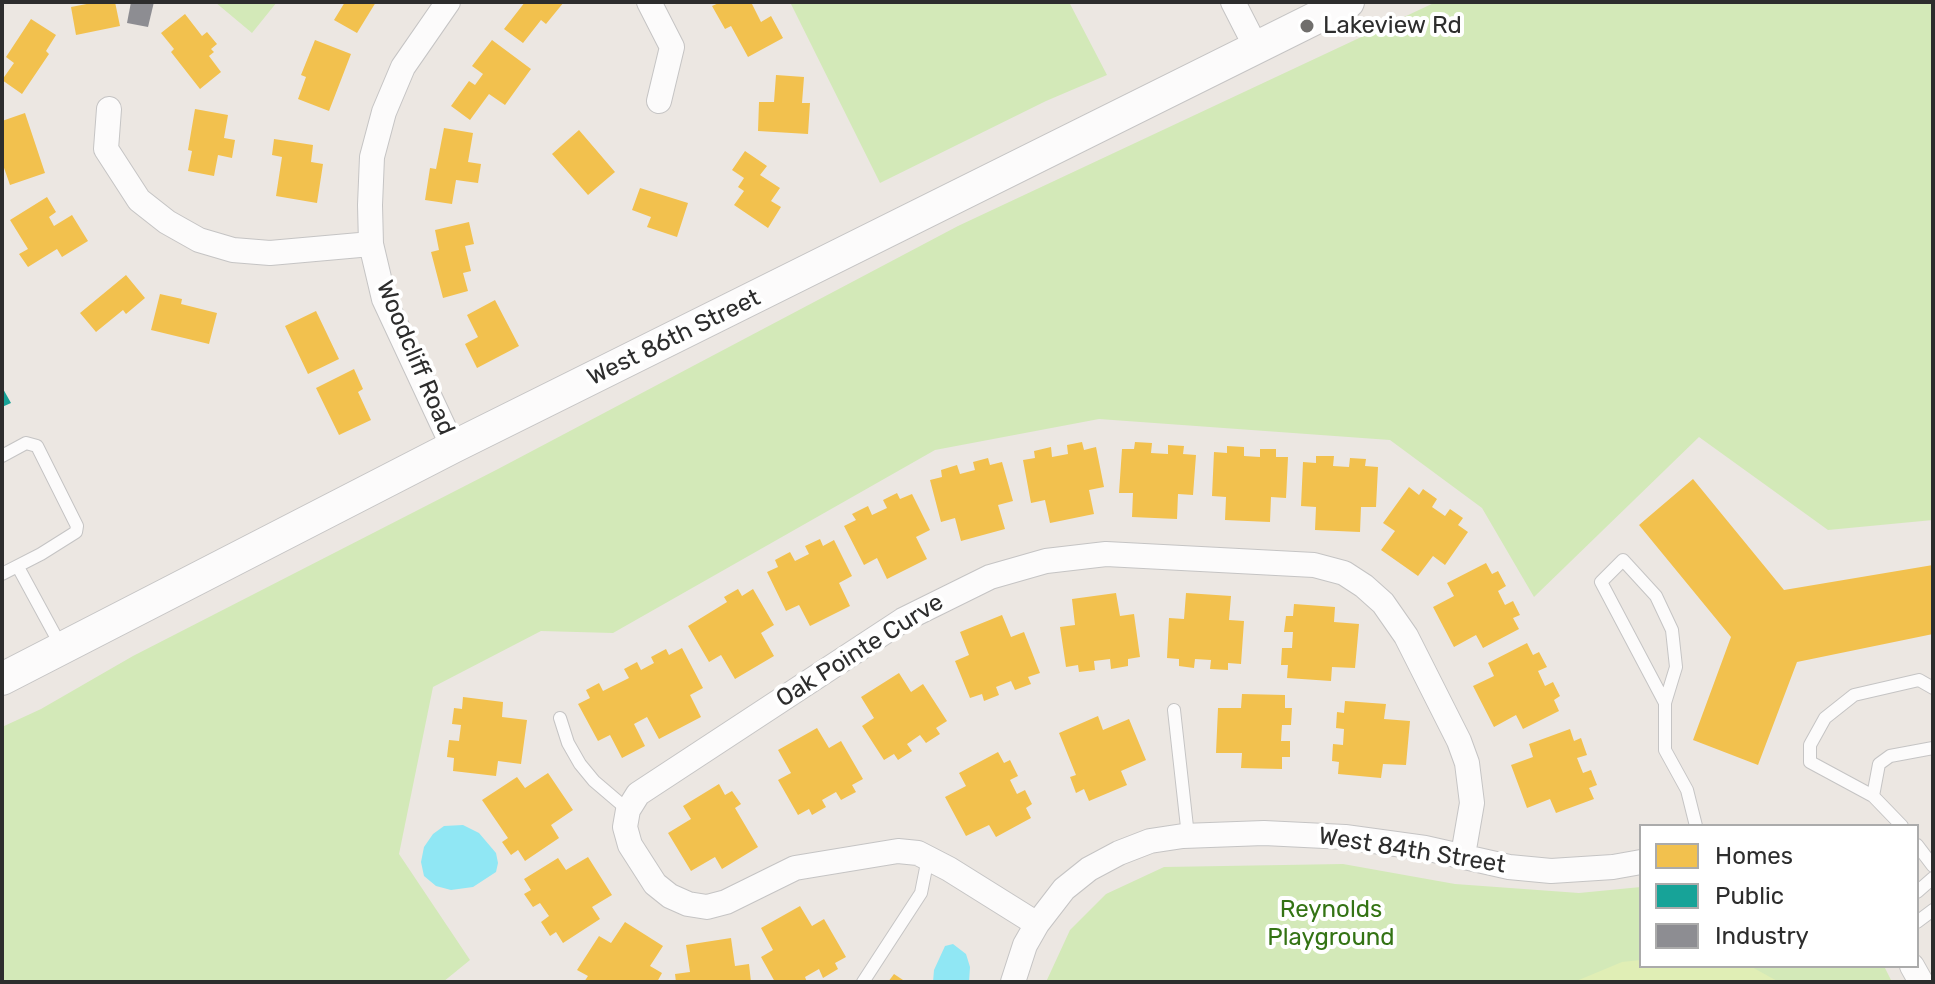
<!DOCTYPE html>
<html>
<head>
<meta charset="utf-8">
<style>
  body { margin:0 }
  #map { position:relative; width:1935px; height:984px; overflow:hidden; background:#ece7e2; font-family:Rubik,sans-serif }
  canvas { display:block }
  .frame { position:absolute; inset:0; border:4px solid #2d2d2d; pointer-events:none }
  .legend { position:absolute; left:1639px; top:824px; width:280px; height:144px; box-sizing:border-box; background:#fff; border:2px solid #ababab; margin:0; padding:10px 14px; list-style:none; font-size:24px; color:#2d2d2d }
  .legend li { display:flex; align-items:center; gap:16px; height:40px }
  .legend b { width:40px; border:2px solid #ababab }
</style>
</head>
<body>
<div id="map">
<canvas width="1935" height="984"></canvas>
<div class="frame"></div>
<ul class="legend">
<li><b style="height:22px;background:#f2c14e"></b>Homes</li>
<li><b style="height:22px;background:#17a398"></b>Public</li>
<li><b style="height:22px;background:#8d8d92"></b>Industry</li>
</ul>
</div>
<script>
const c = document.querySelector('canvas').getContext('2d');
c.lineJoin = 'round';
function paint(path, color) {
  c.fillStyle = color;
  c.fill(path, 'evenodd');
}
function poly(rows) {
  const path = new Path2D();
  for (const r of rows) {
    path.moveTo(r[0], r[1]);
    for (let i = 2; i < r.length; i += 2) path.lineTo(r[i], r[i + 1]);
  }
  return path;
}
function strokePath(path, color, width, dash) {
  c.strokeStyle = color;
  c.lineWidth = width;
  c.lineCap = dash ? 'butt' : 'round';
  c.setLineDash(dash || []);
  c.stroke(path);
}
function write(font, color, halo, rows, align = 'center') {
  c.font = font + ' Rubik,sans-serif';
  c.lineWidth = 8;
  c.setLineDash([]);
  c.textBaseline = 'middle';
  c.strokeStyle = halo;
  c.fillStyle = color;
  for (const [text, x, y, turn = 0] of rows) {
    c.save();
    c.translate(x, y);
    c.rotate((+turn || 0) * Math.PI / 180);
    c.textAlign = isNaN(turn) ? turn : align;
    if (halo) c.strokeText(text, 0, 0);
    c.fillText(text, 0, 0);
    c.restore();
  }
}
paint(poly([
  [215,2,277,2,252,33],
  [790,2,1069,2,1107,75,1046,101,880,183],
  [1436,2,1933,2,1933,520,1828,530,1699,437,1534,597,1482,508,1390,440,1099,419,935,450,613,633,541,631,433,687,399,854,470,960,443,982,2,982,2,727,41,709,133,656,498,469,958,226],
  [1343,864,1455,884,1579,893,1641,887,1641,966,1884,966,1892,982,1046,982,1070,930,1106,894,1164,867]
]), '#d3e9b8');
paint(poly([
  [1641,960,1641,966,1750,966,1779,982,1574,982,1622,962]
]), '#e0eeb5');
paint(poly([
  [463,825,479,833,496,853,498,863,496,872,473,887,451,890,436,886,424,876,421,862,424,847,433,834,444,826],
  [953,944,966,954,970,967,969,982,933,982,934,970,945,946]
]), '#90e7f4');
paint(poly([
  [97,2,115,2,120,26,76,35,71,7],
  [345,2,376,2,357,33,334,20],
  [525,2,564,2,546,24,541,20,523,43,504,29],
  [721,2,751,2,761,22,771,16,783,38,748,57,731,26,725,29,712,6],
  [185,14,202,36,207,32,217,44,211,49,214,52,209,56,221,72,200,89,171,52,174,49,161,33],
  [31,19,56,35,46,51,49,54,22,94,2,80,14,63,6,57],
  [315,40,351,54,329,111,298,99,306,77,301,75],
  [492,40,531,69,505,105,489,94,470,120,451,106,469,81,475,85,483,74,472,66],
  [776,75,804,77,802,103,810,103,808,134,758,131,759,102,774,102],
  [195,109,228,115,224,138,235,140,232,158,218,155,214,176,188,171,192,151,188,150],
  [25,113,45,173,10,185,2,162,2,121],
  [444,128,473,133,468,162,481,164,478,183,456,180,452,204,425,200,430,168,436,169],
  [579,130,615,172,588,195,552,154],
  [274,139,313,145,311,162,323,164,317,203,276,196,282,157,272,155],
  [745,151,767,166,760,175,780,188,771,201,781,207,768,228,734,205,744,191,738,187,744,178,732,170],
  [640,188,688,203,677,237,647,227,651,217,632,210],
  [47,197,56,212,49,217,54,226,72,215,88,241,62,257,57,249,28,267,19,254,28,249,10,220],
  [469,222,474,244,465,246,471,271,463,273,468,291,443,298,431,252,439,250,435,230],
  [126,275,145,298,126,314,123,310,96,332,80,313],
  [160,294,182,299,181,304,217,313,209,344,151,330],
  [495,300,519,346,477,368,465,344,478,337,467,315],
  [316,311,339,359,308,374,285,326],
  [354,369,363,389,358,392,371,420,339,435,316,388],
  [1082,442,1084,450,1096,447,1104,487,1089,490,1094,514,1050,523,1045,500,1031,503,1023,460,1035,458,1034,451,1051,447,1052,457,1068,454,1067,445],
  [1135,442,1152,443,1151,453,1168,454,1168,445,1184,446,1183,454,1196,455,1193,495,1178,494,1177,519,1132,517,1133,493,1119,493,1122,449,1134,449],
  [1227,446,1244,447,1244,456,1260,457,1260,449,1276,449,1276,457,1288,457,1286,498,1271,497,1270,522,1225,520,1226,497,1212,496,1214,452,1227,453],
  [1316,456,1334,456,1333,466,1349,467,1350,458,1366,459,1365,466,1378,467,1376,507,1361,507,1360,532,1315,530,1316,507,1301,506,1303,462,1316,463],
  [988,458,990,465,1002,462,1013,501,998,505,1005,529,961,541,955,518,941,522,930,480,942,477,941,470,957,465,960,474,975,470,973,462],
  [1693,479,1784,590,1933,565,1933,634,1797,662,1758,765,1693,740,1731,637,1639,525],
  [1409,487,1419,495,1423,489,1437,499,1432,507,1445,516,1450,509,1463,518,1458,525,1468,532,1445,565,1433,556,1418,576,1381,550,1395,531,1383,523],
  [897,493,900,499,912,494,930,530,916,537,927,559,887,579,877,558,864,565,844,526,856,520,852,514,868,506,872,515,887,508,883,500],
  [820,539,823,546,834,540,852,576,839,583,850,606,810,626,799,605,786,611,767,572,778,567,775,560,790,552,795,561,809,554,805,546],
  [1486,563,1492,574,1498,571,1506,586,1498,591,1505,605,1513,601,1520,615,1513,618,1519,629,1483,648,1476,635,1454,647,1433,607,1454,596,1447,583],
  [738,589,742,596,753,589,774,625,761,633,774,656,735,679,721,655,709,662,688,626,727,602,724,597],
  [1116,593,1120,616,1134,614,1140,657,1128,659,1128,666,1111,669,1110,659,1094,661,1095,670,1079,672,1078,665,1066,667,1060,627,1075,625,1072,599],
  [1186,593,1231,596,1229,620,1244,621,1241,664,1228,663,1228,670,1210,669,1211,660,1195,659,1194,668,1179,666,1179,659,1167,658,1169,618,1184,619],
  [1294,604,1335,607,1334,622,1359,624,1355,668,1332,667,1331,681,1287,678,1288,665,1281,665,1282,648,1292,648,1293,632,1284,632,1286,616,1293,616],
  [1002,615,1011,637,1024,632,1040,673,1028,677,1031,684,1015,690,1011,681,996,687,999,695,984,701,982,694,970,698,955,661,969,655,960,632],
  [1527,643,1533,655,1539,652,1547,667,1538,671,1545,686,1553,682,1560,696,1554,700,1559,711,1523,729,1516,715,1494,727,1473,686,1494,676,1488,663],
  [682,648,703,688,690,695,701,717,659,739,647,717,634,724,645,746,622,758,610,735,598,741,578,704,590,698,586,690,599,683,603,691,629,678,624,669,637,662,641,670,654,663,651,657,666,649,669,655],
  [899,673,911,692,923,684,947,721,936,728,940,734,926,743,920,735,907,744,912,751,898,760,894,754,884,760,862,726,874,718,861,697],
  [1242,694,1285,695,1285,708,1292,708,1291,725,1282,725,1281,741,1290,741,1290,757,1282,757,1282,769,1241,768,1242,753,1216,753,1218,708,1241,708],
  [463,697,503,702,502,717,527,720,521,764,498,761,496,776,453,771,454,758,447,757,449,740,459,741,461,725,452,724,454,708,462,709],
  [1345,701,1386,704,1384,719,1410,721,1406,765,1383,764,1381,778,1338,774,1339,762,1332,761,1333,744,1343,745,1344,729,1336,728,1337,712,1344,713],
  [1098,716,1103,730,1129,719,1146,760,1121,771,1127,785,1089,801,1084,789,1076,793,1070,777,1076,775,1059,733],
  [817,728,829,748,841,741,863,779,852,785,856,792,841,800,836,792,822,800,826,807,812,815,809,809,798,815,778,780,791,773,778,750],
  [1570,729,1574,741,1581,738,1587,755,1577,758,1583,773,1591,770,1597,785,1589,788,1594,799,1556,813,1550,799,1527,808,1511,765,1533,757,1529,744],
  [998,752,1004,763,1010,760,1018,776,1010,780,1017,794,1025,790,1032,804,1026,808,1031,818,996,837,989,825,966,836,945,797,966,786,959,773],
  [548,773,573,810,551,825,559,838,525,861,518,850,511,855,502,842,508,838,482,800,517,777,525,788],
  [719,784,725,795,732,791,741,804,735,808,758,847,722,869,715,857,691,871,668,833,691,819,683,806],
  [588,857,612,895,592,907,600,919,563,943,556,932,550,936,541,922,549,916,540,903,533,907,524,894,531,890,524,879,558,858,566,870],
  [800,906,812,926,824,919,846,957,835,963,838,969,823,978,819,969,805,977,807,982,775,982,761,957,773,950,761,928],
  [625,922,663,946,650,966,662,973,657,982,584,982,588,976,577,970,599,936,611,943],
  [731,938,735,966,749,964,751,982,676,982,675,974,690,972,686,945],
  [894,974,906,982,888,982]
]), '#f2c14e');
paint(poly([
  [2,387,11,403,2,407]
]), '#17a398');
paint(poly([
  [131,2,154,2,148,27,127,23]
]), '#8d8d92');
const lane = poly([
  [2,456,26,443,37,446,77,526,76,532,41,554,2,574],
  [18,567,62,648],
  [1665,703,1601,582,1623,560,1656,596,1672,630,1676,667,1665,703,1665,750,1687,790,1696,826],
  [1174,710,1188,836],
  [560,718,568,743,580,764,594,781,628,810],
  [1873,796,1879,764,1890,756,1933,748],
  [1902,826,1873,796,1810,762,1810,745,1825,718,1854,695,1919,680,1933,688],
  [1917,845,1933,866],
  [1917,892,1933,878],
  [1917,922,1933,910],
  [863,982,921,893,928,858]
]);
const street = poly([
  [448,2,403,67,384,112,372,157,370,205,371,244,384,299,453,447],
  [649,2,672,47,659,101],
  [1233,2,1257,49],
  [109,109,106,149,139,200,167,222,199,240,233,250,270,253,371,244],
  [1037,924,949,869,918,853,898,851,795,868,726,902,707,907,688,904,670,896,655,884,630,845,625,827,628,810,638,794,903,620,990,577,1046,561,1106,554,1314,565,1344,573,1364,586,1383,603,1406,636,1459,741,1467,763,1472,803,1463,855],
  [1912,966,1921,982],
  [1013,982,1025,945,1037,924,1064,889,1089,869,1119,853,1150,841,1183,836,1264,833,1345,837,1425,848,1509,867,1551,871,1613,867,1641,862]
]);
const secondary = poly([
  [2,679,453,447,1348,2]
]);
strokePath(lane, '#c5c4c4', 14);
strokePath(street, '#c5c4c4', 26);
strokePath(secondary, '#c5c4c4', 34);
strokePath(lane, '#fcfbfb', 12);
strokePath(street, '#fcfbfb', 24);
strokePath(secondary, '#fcfbfb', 32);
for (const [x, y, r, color] of [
  [1307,26,8,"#706e6c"]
]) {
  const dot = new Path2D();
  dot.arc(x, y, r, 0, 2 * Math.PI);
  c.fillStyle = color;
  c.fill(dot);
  strokePath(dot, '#fff', 3);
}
write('24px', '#2d2d2d', '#fff', [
  ["Lakeview Rd",1323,26]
], 'left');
write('24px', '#2d2d2d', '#fff', [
  ["West 86th Street",674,338,-26],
  ["Woodcliff Road",415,358,67],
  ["Oak Pointe Curve",860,651,-32],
  ["West 84th Street",1412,851,9]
]);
write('24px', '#347314', '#fff', [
  ["Reynolds",1331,910],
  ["Playground",1331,938]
]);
</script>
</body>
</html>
